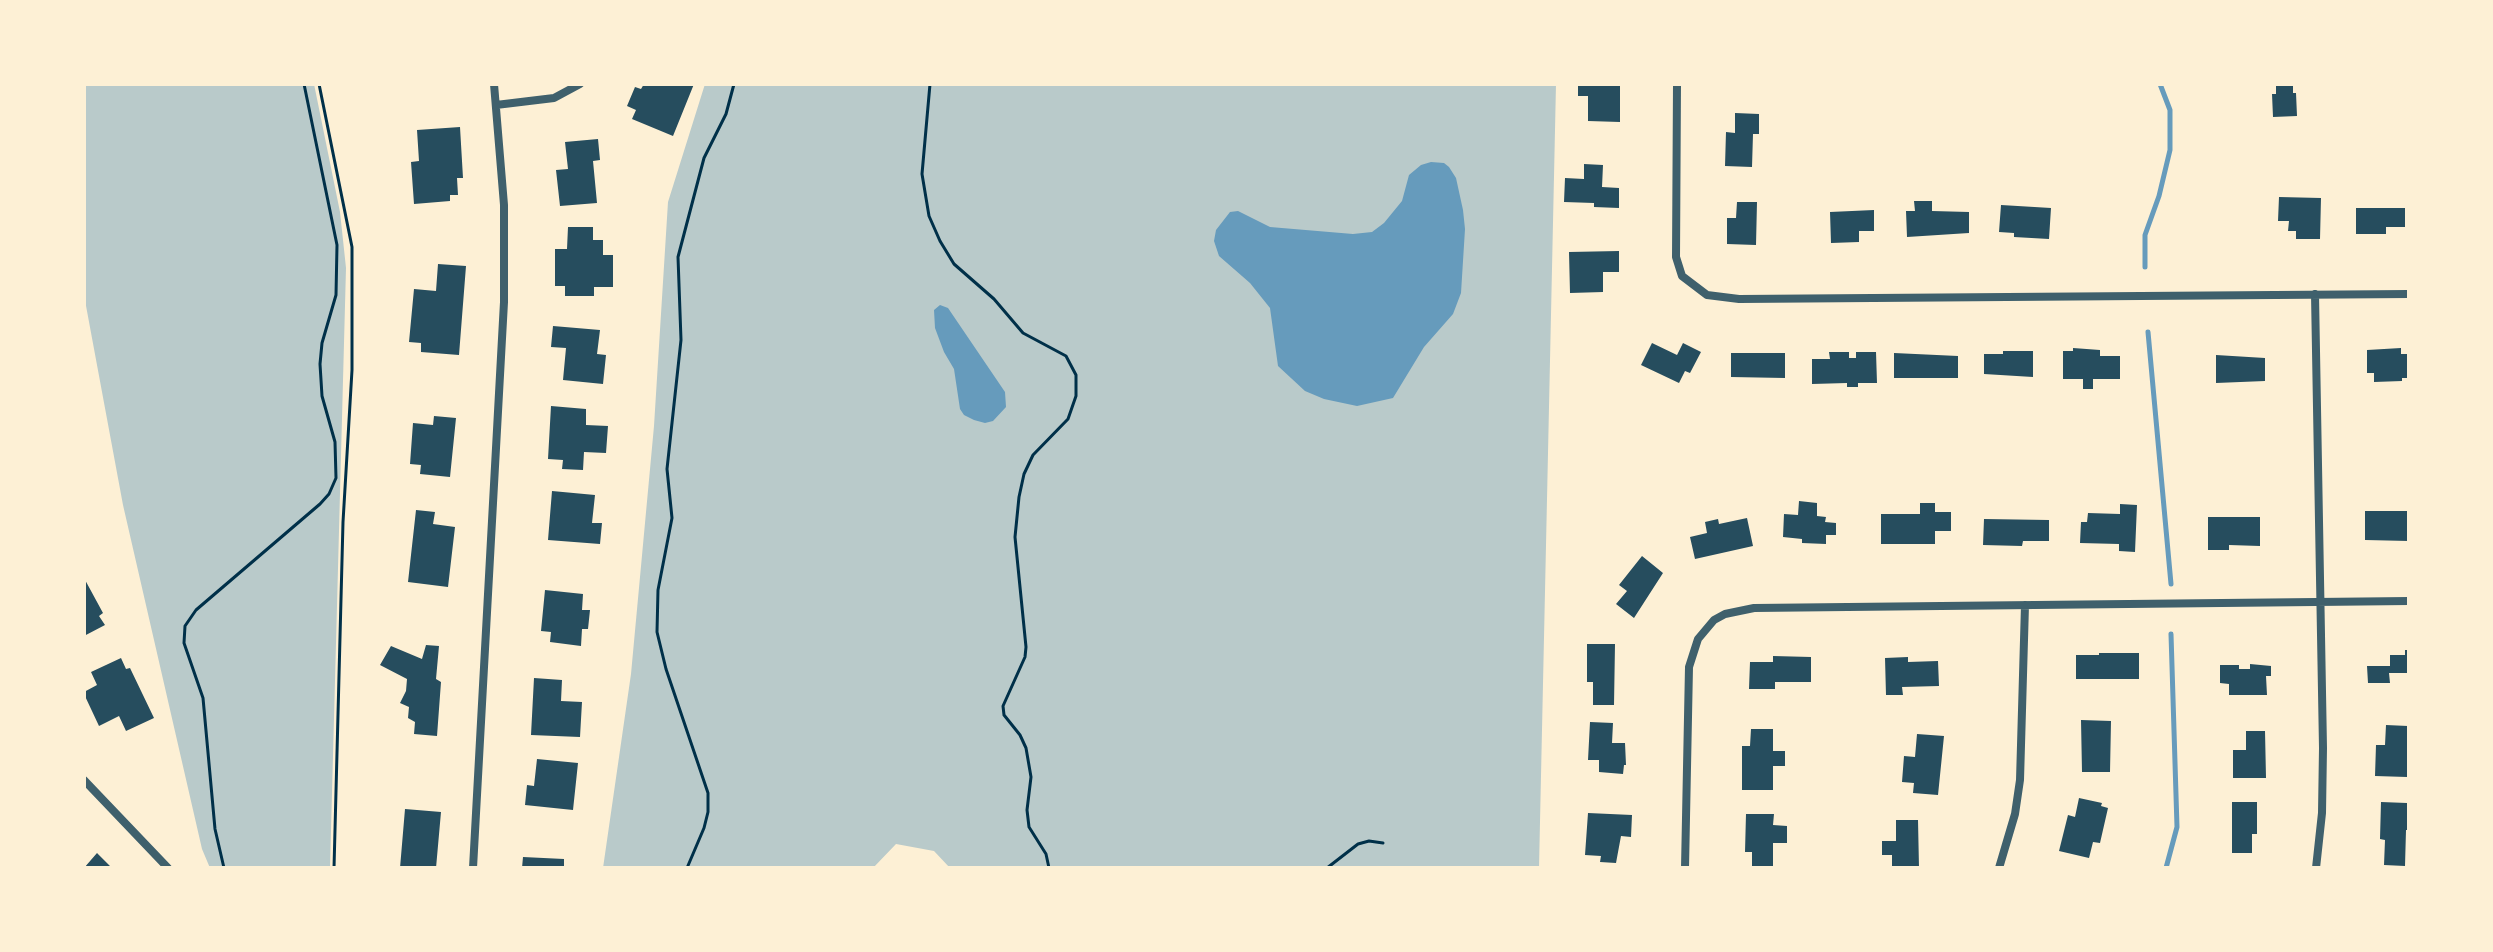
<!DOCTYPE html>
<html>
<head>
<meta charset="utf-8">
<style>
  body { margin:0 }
  #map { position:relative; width:2493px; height:952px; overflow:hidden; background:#fdf0d5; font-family:Quicksand,sans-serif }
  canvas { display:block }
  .frame { position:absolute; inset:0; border:86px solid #fdf0d5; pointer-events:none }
</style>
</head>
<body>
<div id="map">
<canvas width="2493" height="952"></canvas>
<div class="frame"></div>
</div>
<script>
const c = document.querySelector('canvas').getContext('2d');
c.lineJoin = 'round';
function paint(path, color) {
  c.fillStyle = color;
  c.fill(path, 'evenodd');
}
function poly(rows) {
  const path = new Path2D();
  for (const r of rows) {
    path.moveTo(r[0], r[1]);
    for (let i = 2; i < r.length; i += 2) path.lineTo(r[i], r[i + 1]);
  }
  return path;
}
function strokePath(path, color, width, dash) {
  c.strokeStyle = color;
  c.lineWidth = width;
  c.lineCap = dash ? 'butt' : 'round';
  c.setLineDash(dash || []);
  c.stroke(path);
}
paint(poly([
  [84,84,314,84,340,212,346,268,330,868,210,868,202,849,123,505,84,295],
  [705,84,1556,84,1539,868,950,868,934,851,896,844,873,868,603,868,631,674,654,426,668,202]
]), '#b9caca');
paint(poly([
  [1431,162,1444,163,1449,167,1456,178,1463,210,1465,229,1461,293,1453,314,1424,347,1393,398,1357,406,1324,399,1305,391,1278,366,1270,308,1250,283,1219,256,1214,241,1216,230,1230,212,1238,211,1270,227,1353,234,1372,232,1384,223,1402,201,1409,175,1421,165],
  [940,305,948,308,1005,392,1006,407,993,421,985,423,974,420,964,415,960,409,954,369,944,352,935,328,934,310]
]), '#669bbc');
strokePath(poly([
  [2145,267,2145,235,2159,196,2170,150,2170,110,2160,84],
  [2148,332,2171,584],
  [2166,868,2177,827,2171,634]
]), '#669bbc', 5);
paint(poly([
  [644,84,694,84,673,136,632,119,636,110,627,106,635,87,641,89],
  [1578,84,1620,84,1620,122,1588,121,1588,96,1578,96],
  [2276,84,2293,84,2293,93,2296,93,2297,116,2273,117,2272,94,2276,94],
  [1735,113,1759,114,1759,134,1753,134,1752,167,1725,166,1726,132,1735,133],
  [460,127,463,178,457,178,458,195,450,195,450,201,414,204,411,162,419,161,417,130],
  [598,139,600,160,593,161,597,203,560,206,556,170,568,169,565,142],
  [1584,164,1603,165,1602,187,1619,188,1619,208,1594,207,1594,203,1564,202,1565,178,1584,179],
  [2279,197,2321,198,2320,239,2296,239,2296,231,2288,231,2289,221,2278,221],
  [1914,201,1932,201,1932,211,1969,212,1969,233,1907,237,1906,211,1915,211],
  [1737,202,1757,202,1756,245,1727,244,1727,218,1736,218],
  [2001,205,2051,208,2049,239,2014,237,2014,233,1999,232],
  [2356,208,2405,208,2405,227,2386,227,2386,234,2356,234],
  [1874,210,1874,231,1859,231,1859,242,1831,243,1830,212],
  [568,227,593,227,593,240,603,240,603,255,613,255,613,287,594,287,594,296,565,296,565,286,555,286,555,249,567,249],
  [1619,251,1619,272,1603,272,1603,292,1570,293,1569,252],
  [438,264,466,266,459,355,421,352,421,343,409,342,414,289,436,291],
  [553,326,600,330,597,354,606,355,603,384,563,380,566,348,551,347],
  [1652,343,1677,355,1683,343,1701,352,1690,373,1685,371,1679,383,1641,365],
  [2073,348,2100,350,2100,356,2120,356,2120,379,2093,379,2093,389,2083,389,2083,379,2063,379,2063,351,2073,351],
  [2401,348,2401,354,2409,354,2409,378,2402,378,2402,381,2374,382,2374,373,2367,373,2367,350],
  [2003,351,2033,351,2033,377,1984,374,1984,354,2003,354],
  [1829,352,1849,352,1849,358,1856,358,1856,352,1876,352,1877,383,1858,383,1858,387,1847,387,1847,383,1812,384,1812,359,1830,359],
  [1731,353,1785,353,1785,378,1731,377],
  [1894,353,1958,356,1958,378,1894,378],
  [2216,355,2265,358,2265,381,2216,383],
  [551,406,586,409,586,425,608,426,606,453,584,452,583,470,562,469,563,460,548,459],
  [434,416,456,418,450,477,420,474,421,465,410,464,413,423,433,425],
  [552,491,595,495,592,523,602,523,600,544,548,540],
  [1799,501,1817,503,1817,516,1826,517,1825,522,1836,523,1836,535,1826,535,1826,544,1802,543,1802,539,1783,537,1784,514,1798,515],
  [1920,503,1935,503,1935,512,1951,512,1951,531,1935,531,1935,544,1881,544,1881,514,1920,514],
  [2120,504,2137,505,2135,552,2119,551,2119,544,2080,543,2081,522,2087,522,2088,513,2120,514],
  [416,510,435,512,433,524,455,527,448,587,408,582],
  [2365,511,2409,511,2409,541,2365,540],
  [2208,517,2260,517,2260,546,2229,545,2229,550,2208,550],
  [1747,518,1753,546,1695,559,1690,537,1707,533,1705,522,1718,519,1719,524],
  [1984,519,2049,520,2049,541,2023,541,2022,546,1983,545],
  [1642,556,1663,573,1634,618,1616,604,1627,591,1619,585],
  [84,578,103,613,99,616,105,625,84,636],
  [545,590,583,594,582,610,590,610,588,629,582,629,581,646,550,642,551,632,541,631],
  [1587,644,1615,644,1614,705,1593,705,1593,682,1587,682],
  [426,645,439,646,436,679,441,682,437,736,414,734,415,722,408,718,409,707,400,703,406,691,407,679,380,665,391,646,422,659],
  [2405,650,2409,650,2409,673,2389,673,2390,683,2368,683,2367,666,2390,666,2390,655,2405,655],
  [2099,653,2139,653,2139,679,2076,679,2076,655,2099,655],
  [1773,656,1811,657,1811,682,1775,682,1775,689,1749,689,1750,662,1773,662],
  [1908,657,1908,662,1938,661,1939,686,1902,687,1903,695,1886,695,1885,658],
  [121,658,126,669,130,668,154,718,126,731,119,716,99,726,84,694,84,692,97,685,91,672],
  [2250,664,2271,666,2271,676,2266,676,2267,695,2229,695,2229,684,2220,683,2220,665,2239,665,2239,669,2250,669],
  [534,678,562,680,561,701,582,702,580,737,531,735],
  [2081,720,2111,721,2110,772,2082,772],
  [1590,722,1613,723,1612,743,1625,743,1626,765,1624,765,1623,774,1599,772,1599,760,1588,760],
  [2386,725,2408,726,2407,777,2375,776,2376,745,2385,745],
  [1751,729,1773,729,1773,751,1785,751,1785,766,1773,766,1773,790,1742,790,1742,746,1750,746],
  [2246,731,2265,731,2266,778,2233,778,2233,750,2246,750],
  [1917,734,1944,736,1938,795,1913,793,1914,783,1902,782,1904,756,1915,757],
  [537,759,578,763,573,810,525,805,527,785,534,786],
  [2079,798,2102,803,2101,806,2108,808,2100,843,2093,842,2089,858,2059,851,2068,815,2075,817],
  [2232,802,2257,802,2257,834,2252,834,2252,853,2232,853],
  [2381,802,2407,803,2409,830,2406,830,2405,866,2384,865,2385,840,2380,839],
  [405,809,441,812,436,868,400,868],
  [1588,813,1632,815,1631,837,1621,836,1616,863,1600,862,1601,856,1585,855],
  [1746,814,1774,814,1773,825,1787,826,1787,843,1773,843,1773,868,1752,868,1752,852,1745,852],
  [1896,820,1918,820,1919,868,1892,868,1892,855,1882,855,1882,841,1896,841],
  [97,853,112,868,84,868],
  [523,857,564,859,564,868,522,868]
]), '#264d5e');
strokePath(poly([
  [319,84,352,247,352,370,343,522,334,868],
  [930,84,922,174,929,216,940,241,954,264,994,299,1023,333,1066,356,1076,375,1076,396,1068,419,1033,455,1024,474,1019,497,1015,537,1026,647,1025,657,1003,706,1004,715,1020,735,1026,748,1031,777,1027,810,1029,827,1046,854,1049,868],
  [224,868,215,829,203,698,184,643,185,626,196,610,320,504,329,494,336,478,335,442,322,396,320,364,322,343,336,295,337,245,304,84],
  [687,868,704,828,708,812,708,793,666,669,657,632,658,590,672,518,667,469,681,340,678,257,704,158,726,114,734,84],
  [1327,868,1358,844,1369,841,1383,843]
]), '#003049', 3);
strokePath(poly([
  [1677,84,1676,257,1682,276,1707,295,1739,299,2409,294],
  [496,105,554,98,580,84],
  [2315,294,2323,748,2322,813,2316,868],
  [84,780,168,868],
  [473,868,504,302,504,205,494,84],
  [1685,868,1689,667,1698,639,1714,620,1725,614,1754,608,2409,601],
  [1999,868,2015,814,2020,780,2025,605]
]), '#3f606c', 8);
</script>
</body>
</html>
